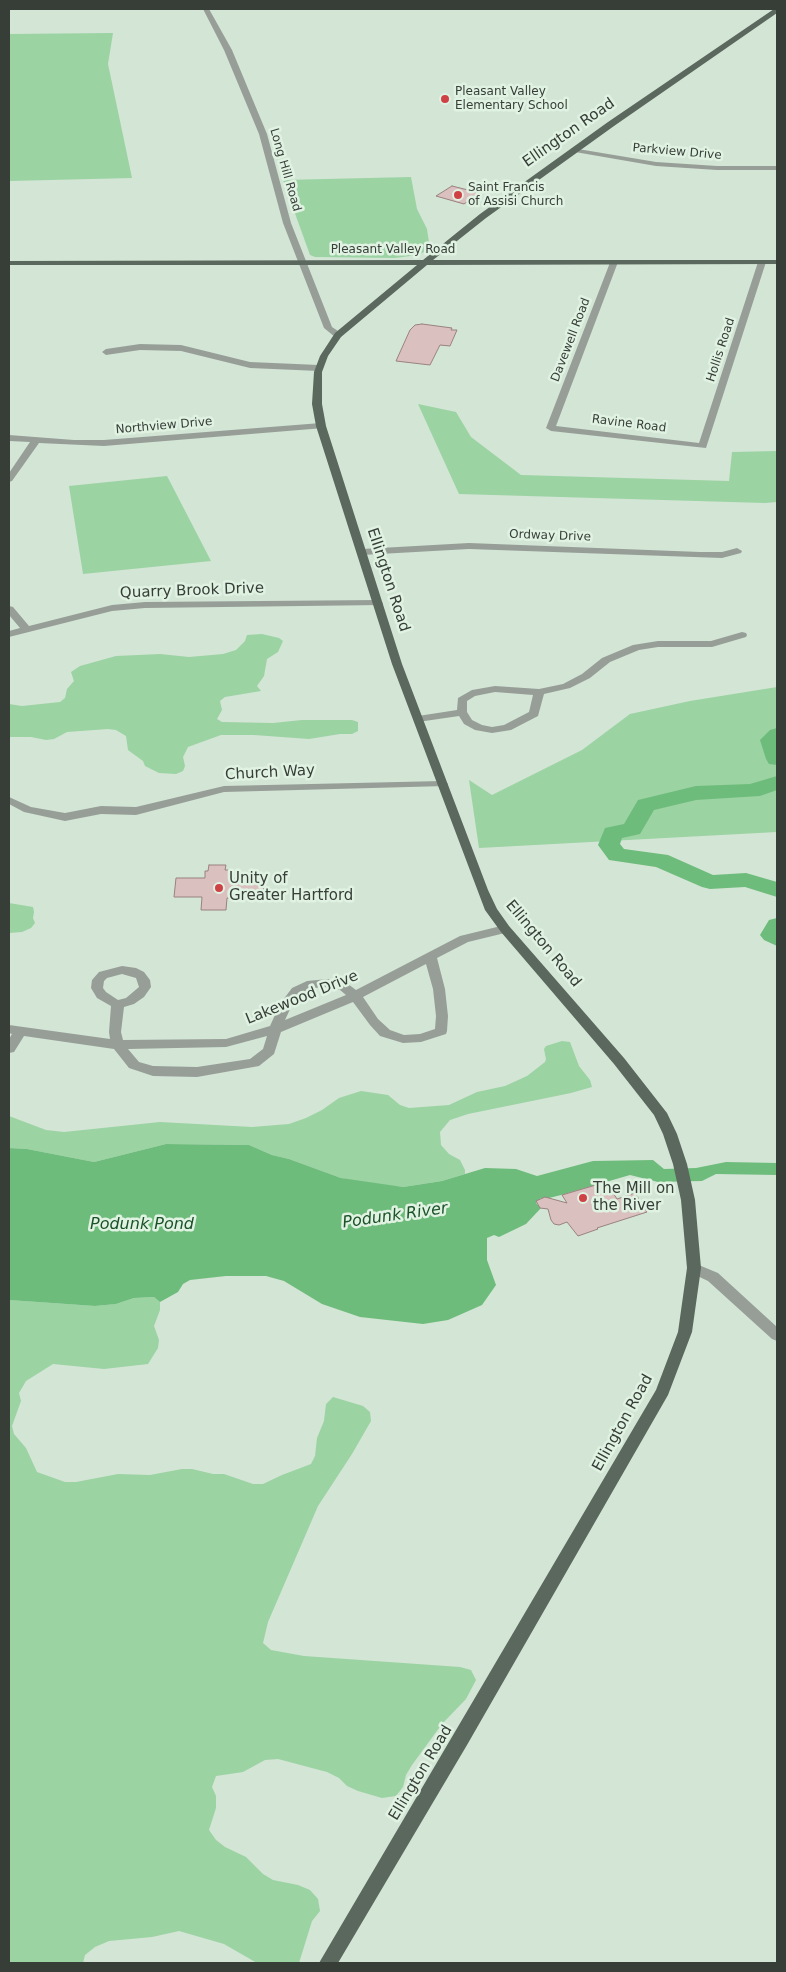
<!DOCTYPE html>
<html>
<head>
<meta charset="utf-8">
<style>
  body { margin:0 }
  #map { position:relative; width:786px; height:1972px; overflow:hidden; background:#d3e5d5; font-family:"DejaVu Sans",sans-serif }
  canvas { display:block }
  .frame { position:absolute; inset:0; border:10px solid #373e38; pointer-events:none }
</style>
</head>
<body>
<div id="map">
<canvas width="786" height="1972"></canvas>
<div class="frame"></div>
</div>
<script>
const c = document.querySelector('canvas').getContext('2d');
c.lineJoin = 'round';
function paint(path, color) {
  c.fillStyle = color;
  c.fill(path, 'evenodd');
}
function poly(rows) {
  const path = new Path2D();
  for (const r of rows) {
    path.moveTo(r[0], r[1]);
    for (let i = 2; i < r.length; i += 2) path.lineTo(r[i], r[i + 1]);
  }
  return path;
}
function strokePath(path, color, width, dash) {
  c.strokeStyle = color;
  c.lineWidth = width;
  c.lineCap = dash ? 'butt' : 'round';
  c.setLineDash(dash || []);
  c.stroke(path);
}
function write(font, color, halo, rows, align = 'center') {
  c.font = font + ' "DejaVu Sans",sans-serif';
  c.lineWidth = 5;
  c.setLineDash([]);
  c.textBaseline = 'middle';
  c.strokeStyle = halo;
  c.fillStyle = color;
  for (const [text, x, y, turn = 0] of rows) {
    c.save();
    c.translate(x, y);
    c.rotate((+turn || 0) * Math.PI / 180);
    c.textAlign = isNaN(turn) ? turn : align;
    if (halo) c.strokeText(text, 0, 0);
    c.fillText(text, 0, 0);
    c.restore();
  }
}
paint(poly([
  [323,9,649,9,649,10,324,9],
  [113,33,108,64,132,178,9,181,9,34],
  [411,177,417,209,427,229,430,249,418,255,395,258,315,257,310,255,283,180],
  [418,404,456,412,471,437,521,475,729,481,732,452,777,451,777,502,765,503,459,494],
  [167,476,211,561,83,574,69,486],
  [262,634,279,638,283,641,278,652,267,659,264,676,257,686,261,691,225,697,220,701,222,710,217,719,222,722,273,723,302,720,352,720,358,722,358,731,352,734,340,734,309,739,254,735,221,735,188,747,183,757,185,766,183,771,176,774,159,773,145,766,143,761,128,750,126,736,116,730,108,729,67,732,54,739,46,740,31,737,9,737,9,704,22,706,60,702,65,698,67,689,74,681,71,672,80,666,116,656,160,654,189,657,223,654,236,650,245,641,247,635],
  [777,687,777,832,479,848,469,780,492,795,582,750,630,714,690,701],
  [9,903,33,907,34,912,33,918,35,923,31,928,22,932,9,933],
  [562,1041,570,1042,579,1066,590,1080,592,1087,571,1093,468,1114,450,1120,440,1132,441,1145,449,1154,460,1160,465,1170,465,1174,442,1181,403,1187,368,1184,341,1178,289,1159,272,1155,249,1145,166,1144,94,1162,27,1149,9,1148,9,1116,46,1130,64,1132,160,1122,252,1127,289,1124,306,1118,322,1110,339,1098,361,1091,388,1095,400,1105,409,1108,449,1105,477,1092,505,1086,527,1076,545,1062,546,1059,544,1049,546,1046],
  [154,1297,160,1302,160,1310,154,1326,159,1340,158,1348,148,1364,104,1369,53,1364,26,1381,19,1393,21,1401,12,1426,14,1434,26,1448,37,1472,65,1482,76,1482,118,1474,150,1475,182,1469,192,1469,213,1474,224,1474,253,1484,263,1484,282,1475,311,1464,315,1456,317,1438,324,1421,326,1404,333,1397,363,1406,370,1412,371,1421,352,1454,318,1506,268,1622,263,1643,271,1650,304,1656,460,1667,471,1670,476,1680,466,1699,442,1724,412,1765,406,1775,403,1787,396,1796,382,1798,358,1791,347,1786,339,1778,327,1772,278,1759,265,1760,243,1772,216,1776,212,1787,216,1796,216,1808,209,1830,216,1840,225,1847,246,1857,263,1874,273,1880,298,1885,310,1890,318,1899,320,1911,312,1921,299,1963,257,1963,224,1944,179,1931,152,1937,109,1941,95,1947,85,1955,83,1963,9,1963,9,1300,95,1306,116,1304,134,1298]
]), '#9bd3a3');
paint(poly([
  [166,1144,249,1145,272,1155,289,1159,341,1178,403,1187,442,1181,485,1168,516,1169,537,1176,593,1161,653,1160,664,1169,696,1168,726,1162,777,1163,777,1175,716,1174,702,1181,658,1182,630,1175,561,1195,549,1198,541,1198,536,1203,541,1208,526,1224,499,1237,494,1235,487,1238,487,1260,496,1285,482,1305,448,1320,423,1324,360,1317,322,1304,284,1281,266,1276,226,1276,190,1280,183,1284,178,1292,160,1302,154,1297,134,1298,116,1304,95,1306,9,1300,9,1148,27,1149,94,1162]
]), '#6ebc7b');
paint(poly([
  [777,728,777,765,769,764,766,759,760,740,770,730,777,728],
  [777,776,777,790,760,796,696,800,654,810,640,834,622,838,620,844,624,849,668,855,713,875,746,873,777,882,777,897,745,887,710,889,702,887,656,867,609,860,598,845,605,828,624,824,638,800,696,786,750,784,777,776],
  [777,918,777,946,764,940,760,935,769,920,777,918]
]), '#6ebc7b');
const building = poly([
  [452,186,480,193,464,204,436,196,452,186],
  [422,324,452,328,451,330,457,330,450,346,440,345,430,365,396,361,410,330,415,325,422,324],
  [209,865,226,865,225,870,229,870,229,879,264,878,263,897,227,898,226,910,201,910,202,897,174,897,176,878,205,878,205,871,208,871,209,865],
  [606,1182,617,1199,635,1193,647,1212,597,1228,598,1229,578,1236,567,1222,559,1225,554,1224,551,1220,548,1209,540,1208,536,1201,545,1197,567,1203,562,1195,606,1182]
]);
paint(building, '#dac1bf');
strokePath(building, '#998180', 1);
paint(poly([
  [203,9,209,9,232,50,267,134,291,223,332,327,341,333,341,337,335,337,324,328,283,223,259,134,224,50,203,9],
  [572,148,656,162,717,166,777,166,777,170,717,170,656,166,575,152,571,150,572,148],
  [611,260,618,262,556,426,699,443,758,262,762,260,766,262,706,448,551,431,546,428,611,260],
  [140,344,181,345,250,362,319,365,323,368,319,371,250,368,181,351,140,350,106,355,102,352,106,349,140,344],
  [321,423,324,424,324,428,104,446,39,443,12,481,9,482,9,473,30,442,9,441,9,435,74,440,104,440,321,423],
  [469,543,700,552,722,552,737,548,742,551,741,553,722,558,469,549,362,555,357,552,362,549,469,543],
  [378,600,383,603,382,605,145,608,112,611,9,637,9,631,20,628,9,615,9,606,13,607,29,626,112,605,145,602,378,600],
  [742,632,746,633,747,635,746,637,712,647,658,647,639,650,610,662,590,678,570,688,544,694,538,716,511,730,492,733,475,730,464,724,459,716,418,722,413,719,418,716,457,710,458,698,472,690,495,686,539,689,563,684,582,674,602,658,633,645,658,641,711,641,742,632],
  [495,692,533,695,529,712,504,725,492,727,482,725,472,720,467,712,467,701,475,696,495,692],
  [442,781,446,782,448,784,446,786,224,792,136,815,101,814,65,821,24,812,9,804,9,797,31,807,65,813,101,806,136,807,224,786,442,781],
  [505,925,511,929,509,932,468,942,437,958,445,989,448,1016,447,1031,446,1034,421,1042,403,1043,380,1036,370,1025,353,1002,281,1032,274,1054,259,1066,197,1077,153,1076,129,1068,114,1049,24,1036,14,1052,9,1053,9,1039,12,1034,9,1033,9,1025,110,1039,109,1032,111,1006,97,998,91,988,92,980,99,972,122,966,136,968,144,972,150,980,151,987,144,997,134,1004,124,1007,121,1032,123,1040,226,1039,270,1026,280,1004,292,988,307,981,328,979,348,984,356,990,460,936,505,925],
  [426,964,433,989,436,1016,435,1029,420,1034,404,1035,390,1030,378,1019,363,997,426,964],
  [122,974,136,978,139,987,126,998,118,1000,106,992,103,988,104,981,107,978,122,974],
  [328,987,340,990,346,995,285,1020,292,1005,300,994,313,988,328,987],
  [267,1036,263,1049,250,1059,197,1067,153,1066,139,1062,128,1049,226,1047,267,1036],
  [694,1263,718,1273,777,1327,777,1341,772,1339,708,1281,689,1272,687,1268,689,1264,694,1263]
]), '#979e98');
paint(poly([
  [774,9,777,9,777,13,614,126,486,218,433,260,777,260,777,264,427,265,341,337,328,356,322,372,322,404,326,426,402,664,488,890,497,909,509,926,624,1058,667,1113,677,1134,687,1164,695,1200,701,1268,692,1332,668,1395,467,1745,338,1963,319,1963,656,1390,678,1332,687,1268,681,1200,673,1164,663,1134,654,1115,614,1064,501,932,485,910,392,664,316,426,312,404,314,372,320,356,335,333,417,265,9,265,9,261,423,260,480,214,608,122,774,9]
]), '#5b685d');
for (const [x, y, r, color] of [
  [445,99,5,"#d04146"],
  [458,195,5,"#d04146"],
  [219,888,5,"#d04146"],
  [583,1198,5,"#d04146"]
]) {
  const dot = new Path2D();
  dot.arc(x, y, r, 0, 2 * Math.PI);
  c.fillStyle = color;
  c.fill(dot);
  strokePath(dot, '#e0f2e2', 2);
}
write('12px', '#373e38', '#e0f2e2', [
  ["Pleasant Valley",455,92],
  ["Elementary School",455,106],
  ["Saint Francis",468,188],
  ["of Assisi Church",468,202]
], 'left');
write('12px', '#373e38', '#e0f2e2', [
  ["Parkview Drive",677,152,5],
  ["Long Hill Road",285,170,74],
  ["Pleasant Valley Road",393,250],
  ["Davewell Road",571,340,-69],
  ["Hollis Road",721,350,-72],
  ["Ravine Road",629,424,7],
  ["Northview Drive",164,426,-5],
  ["Ordway Drive",550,536,2]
]);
write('15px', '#373e38', '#e0f2e2', [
  ["Ellington Road",569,133,-35],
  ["Ellington Road",388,580,72],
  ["Quarry Brook Drive",192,591,-2],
  ["Church Way",270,773,-3],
  ["Ellington Road",543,944,50],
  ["Lakewood Drive",302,998,-22],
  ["Ellington Road",623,1423,-61],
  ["Ellington Road",421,1773,-59]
]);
write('15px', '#373e38', '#e0f2e2', [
  ["Unity of",229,879],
  ["Greater Hartford",229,896],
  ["The Mill on",593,1189],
  ["the River",593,1206]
], 'left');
write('italic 16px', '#1b5228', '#e0f2e2', [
  ["Podunk River",395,1216,-8],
  ["Podunk Pond",142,1225]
]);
</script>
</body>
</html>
